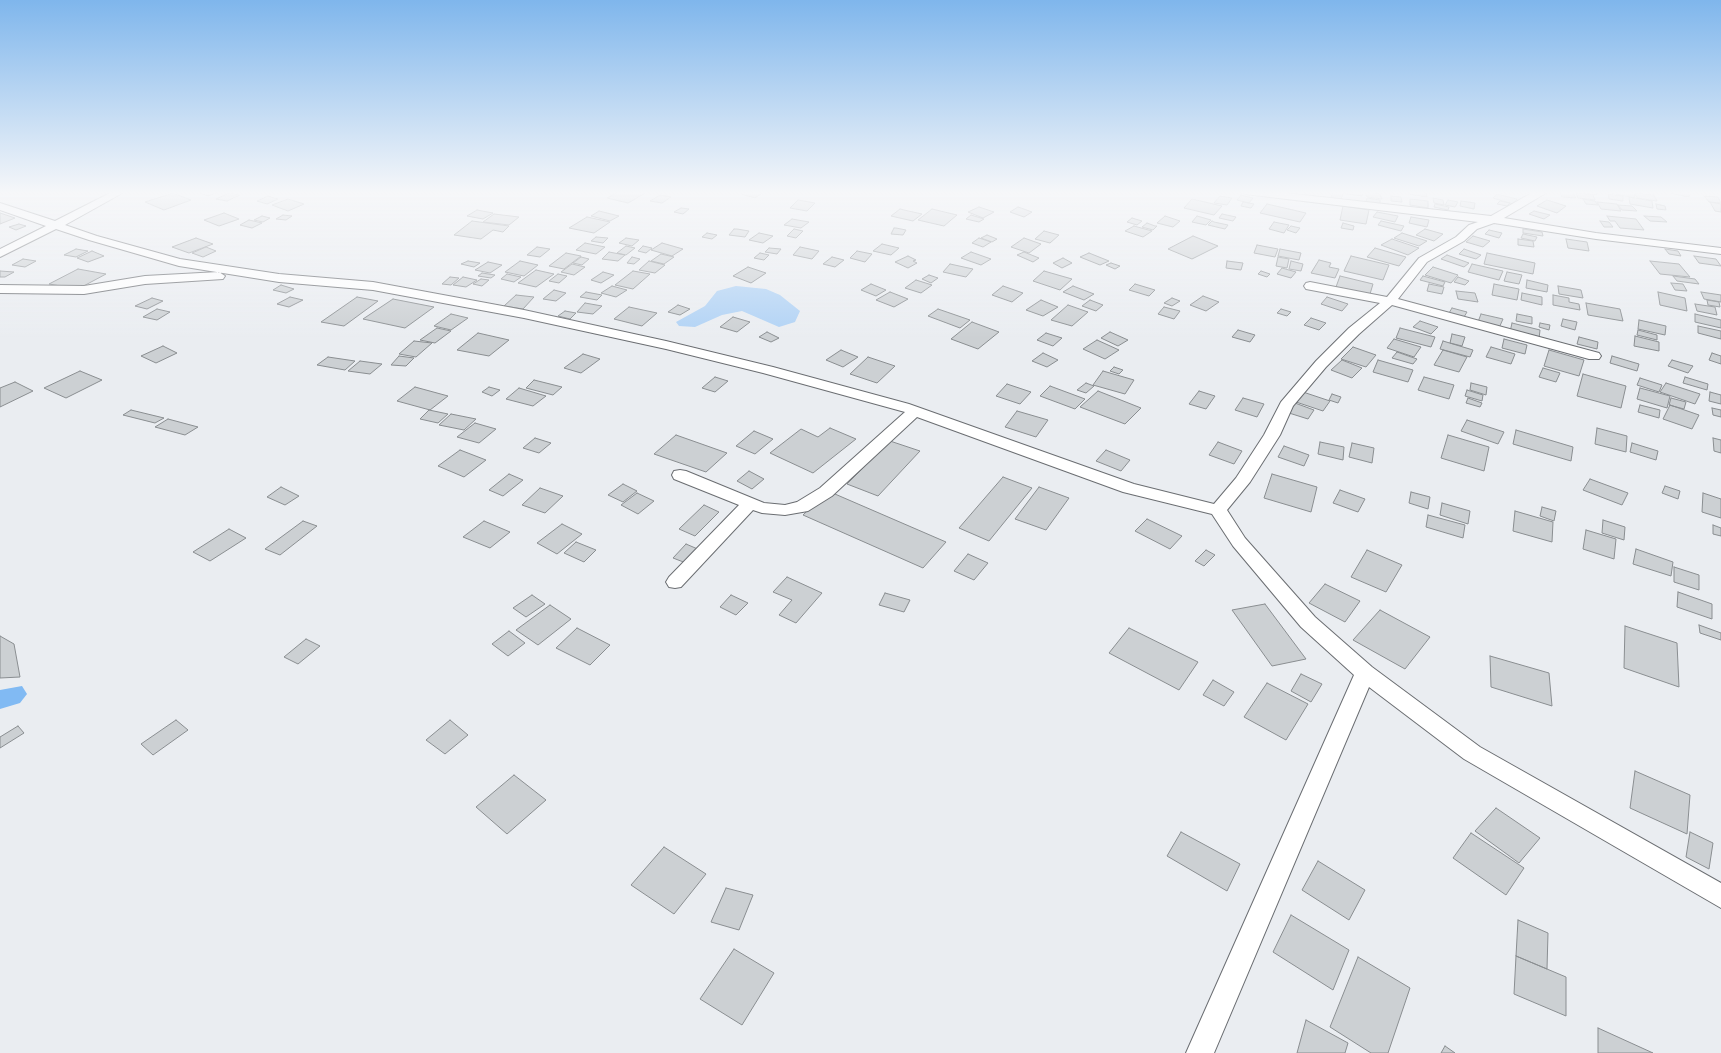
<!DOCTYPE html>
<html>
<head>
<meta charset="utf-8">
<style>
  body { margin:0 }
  canvas { display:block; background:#eaedf1 }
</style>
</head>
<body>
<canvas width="1721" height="1053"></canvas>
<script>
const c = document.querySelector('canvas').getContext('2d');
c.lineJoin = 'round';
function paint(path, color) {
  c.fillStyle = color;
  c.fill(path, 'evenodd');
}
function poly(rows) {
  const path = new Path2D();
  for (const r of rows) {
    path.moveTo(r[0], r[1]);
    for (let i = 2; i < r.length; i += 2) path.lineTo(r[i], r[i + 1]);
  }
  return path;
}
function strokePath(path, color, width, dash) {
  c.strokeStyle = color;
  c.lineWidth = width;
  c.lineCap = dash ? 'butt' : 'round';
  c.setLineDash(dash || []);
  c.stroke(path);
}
paint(poly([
  [736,286,766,289,780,295,800,311,795,322,779,327,742,311,722,315,695,327,679,326,676,322,705,306,717,291]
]), '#b0d2f5');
paint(poly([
  [22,686,27,694,20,703,0,709,0,690]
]), '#81baf3');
const building = poly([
  [207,191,215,191,219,192,208,196,200,193,207,191],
  [620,191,642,191,647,192,628,203,607,198,620,191],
  [747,191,758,191,764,192,755,198,741,194,747,191],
  [1333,191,1344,191,1341,200,1331,198,1333,191],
  [1348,191,1363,191,1362,196,1347,194,1348,191],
  [1408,191,1426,192,1427,197,1408,194,1408,191],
  [1559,191,1572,191,1576,198,1562,197,1559,191],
  [1575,191,1595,191,1597,195,1576,192,1575,191],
  [1611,191,1635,192,1634,198,1611,193,1611,191],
  [1664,191,1689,192,1689,197,1664,192,1664,191],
  [1365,192,1380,194,1382,199,1367,197,1365,192],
  [173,193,191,200,164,210,145,202,173,193],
  [229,193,240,195,227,201,216,199,229,193],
  [1576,193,1593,195,1595,200,1578,198,1576,193],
  [1635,193,1654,195,1657,201,1637,198,1635,193],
  [1497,194,1517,199,1513,204,1493,198,1497,194],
  [1608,194,1623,196,1623,201,1609,199,1608,194],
  [660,195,671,197,662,203,650,201,660,195],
  [1241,195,1253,198,1249,203,1237,200,1241,195],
  [268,196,278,199,267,204,257,201,268,196],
  [1220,196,1232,198,1227,205,1214,203,1220,196],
  [1391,196,1401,197,1402,202,1391,201,1391,196],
  [1704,196,1718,197,1721,203,1709,202,1704,196],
  [1629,197,1652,201,1653,208,1630,204,1629,197],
  [1367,198,1380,200,1380,205,1366,202,1367,198],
  [1433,198,1443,200,1444,205,1434,203,1433,198],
  [288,199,304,204,288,211,272,205,288,199],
  [1192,199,1222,206,1214,215,1184,208,1192,199],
  [1410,199,1428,201,1428,208,1410,205,1410,199],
  [1583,199,1595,201,1598,205,1586,204,1583,199],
  [798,200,815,203,807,211,790,208,798,200],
  [1448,200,1458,202,1455,207,1445,205,1448,200],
  [1547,200,1566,206,1557,213,1537,206,1547,200],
  [1461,201,1475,203,1474,209,1460,206,1461,201],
  [1500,201,1510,203,1507,206,1497,204,1500,201],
  [1243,202,1254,204,1251,208,1241,206,1243,202],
  [1597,202,1617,204,1621,211,1601,209,1597,202],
  [1710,202,1721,204,1721,212,1715,211,1710,202],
  [1267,204,1306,213,1300,222,1260,213,1267,204],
  [1435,204,1449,207,1448,210,1434,207,1435,204],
  [1656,204,1665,206,1666,210,1657,209,1656,204],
  [1618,205,1632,206,1637,211,1622,210,1618,205],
  [1343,206,1369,210,1366,224,1340,220,1343,206],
  [979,207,994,212,983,218,968,212,979,207],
  [1018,207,1021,208,1032,212,1024,217,1010,212,1018,207],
  [681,208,689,209,683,214,674,212,681,208],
  [900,209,904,210,922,214,913,221,891,216,900,209],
  [932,209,957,215,944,226,918,220,932,209],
  [477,210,493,213,483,219,467,216,477,210],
  [599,211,619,216,610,221,591,216,599,211],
  [1534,211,1550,215,1544,219,1529,214,1534,211],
  [1377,212,1398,216,1395,222,1373,217,1377,212],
  [0,213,15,218,0,224,0,213],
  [224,213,239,219,219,226,204,220,224,213],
  [494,214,519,217,509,225,483,222,494,214],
  [1222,214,1236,217,1233,221,1219,218,1222,214],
  [283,215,292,216,286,220,276,219,283,215],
  [971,215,984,219,979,222,966,219,971,215],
  [262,216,270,218,263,222,254,220,262,216],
  [1165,216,1180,221,1173,227,1157,223,1165,216],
  [1197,216,1211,220,1206,225,1192,222,1197,216],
  [1607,216,1636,219,1644,230,1620,228,1615,221,1610,221,1607,216],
  [1644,216,1661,217,1667,222,1650,221,1644,216],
  [587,217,610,222,594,233,569,228,587,217],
  [1411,217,1429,220,1427,227,1409,223,1411,217],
  [1132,218,1142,221,1137,225,1127,222,1132,218],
  [792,219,809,222,801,228,784,225,792,219],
  [249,220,262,223,252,228,240,225,249,220],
  [472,221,509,226,503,232,493,230,481,239,454,235,472,221],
  [1212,221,1214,222,1228,225,1225,229,1208,225,1212,221],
  [1381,221,1404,226,1401,231,1378,225,1381,221],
  [1600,221,1609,222,1613,227,1604,227,1600,221],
  [1274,222,1289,225,1284,233,1269,229,1274,222],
  [1147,223,1155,226,1157,226,1153,230,1142,227,1147,223],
  [1343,223,1354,226,1353,230,1341,228,1343,223],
  [19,224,26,226,16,230,9,227,19,224],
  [1134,226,1152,231,1143,237,1125,231,1134,226],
  [1291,226,1300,228,1296,233,1287,230,1291,226],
  [894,228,896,228,906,230,903,235,891,234,894,228],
  [734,229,737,229,749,231,745,237,729,235,734,229],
  [794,229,803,231,796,238,787,236,794,229],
  [1425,229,1443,234,1434,241,1416,235,1425,229],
  [1523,229,1542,232,1543,236,1523,233,1523,229],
  [1489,230,1502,233,1499,238,1485,234,1489,230],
  [1044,231,1059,235,1050,243,1035,239,1044,231],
  [707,233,717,235,712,239,702,237,707,233],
  [759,233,773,236,763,243,749,240,759,233],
  [1402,233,1427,241,1419,246,1394,238,1402,233],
  [1523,234,1537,237,1535,241,1521,238,1523,234],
  [987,235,997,239,992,242,981,238,987,235],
  [1193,236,1218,246,1192,259,1168,249,1193,236],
  [1473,236,1490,241,1483,247,1466,242,1473,236],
  [596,237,608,238,603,243,591,241,596,237],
  [196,238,213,244,189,253,172,247,196,238],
  [626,238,639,240,632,246,619,243,626,238],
  [979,238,991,242,983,247,972,243,979,238],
  [1024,238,1041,244,1029,253,1011,247,1024,238],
  [1392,239,1419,248,1408,255,1381,245,1392,239],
  [1518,239,1533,241,1534,247,1518,245,1518,239],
  [1566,239,1587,242,1589,251,1568,248,1566,239],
  [585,243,605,247,596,254,576,250,585,243],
  [662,243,683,249,672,256,651,250,662,243],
  [882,244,899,248,891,255,873,251,882,244],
  [1257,245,1278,249,1275,257,1254,253,1257,245],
  [626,246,635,248,626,255,617,253,626,246],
  [643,246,652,248,646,253,638,251,643,246],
  [206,247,216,251,203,257,192,253,206,247],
  [537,247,550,249,540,257,527,255,537,247],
  [800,247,819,251,812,259,793,255,800,247],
  [769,248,781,249,777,254,765,252,769,248],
  [1375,248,1406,257,1399,266,1367,257,1375,248],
  [76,249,88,251,76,257,64,255,76,249],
  [1280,249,1301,253,1299,260,1278,256,1280,249],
  [1464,249,1481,255,1476,259,1459,254,1464,249],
  [1665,249,1678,251,1681,256,1669,254,1665,249],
  [92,251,104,256,88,262,77,258,92,251],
  [857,251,872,254,865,262,850,258,857,251],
  [609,252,625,255,618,261,602,259,609,252],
  [971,252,991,259,981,265,961,258,971,252],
  [1024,252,1039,258,1033,262,1017,255,1024,252],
  [566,253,581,256,564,269,549,266,566,253],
  [760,253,769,255,764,260,754,258,760,253],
  [1089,253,1109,261,1100,265,1080,257,1089,253],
  [1487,253,1535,263,1533,274,1484,264,1487,253],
  [661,254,674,257,664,264,651,261,661,254],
  [1447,255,1469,263,1464,267,1441,259,1447,255],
  [908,256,916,260,913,261,917,263,908,268,895,262,908,256],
  [1351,256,1389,265,1383,280,1344,271,1351,256],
  [1694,256,1716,259,1721,266,1699,263,1694,256],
  [581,257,589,259,582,265,573,263,581,257],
  [632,257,640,259,634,264,627,263,632,257],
  [832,257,844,260,835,267,823,264,832,257],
  [1278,257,1289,259,1287,268,1276,266,1278,257],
  [1063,258,1072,263,1062,268,1053,263,1063,258],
  [23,259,36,261,25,267,12,265,23,259],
  [1319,260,1331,263,1329,267,1339,269,1335,278,1311,273,1319,260],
  [468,261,480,263,474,267,461,264,468,261],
  [520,261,538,265,524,276,505,272,520,261],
  [649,261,665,265,655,273,639,270,649,261],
  [1227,261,1243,263,1241,270,1226,268,1227,261],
  [1291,261,1303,264,1301,271,1289,269,1291,261],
  [1650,261,1679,264,1690,277,1660,274,1650,261],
  [488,262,502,265,490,273,475,270,488,262],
  [1111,263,1120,266,1115,269,1106,265,1111,263],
  [572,264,585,267,574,275,561,272,572,264],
  [950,264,973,269,966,277,943,272,950,264],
  [1472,264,1503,271,1499,280,1468,272,1472,264],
  [748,267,766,273,751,283,733,276,748,267],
  [1433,267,1458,275,1451,283,1425,275,1433,267],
  [1282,268,1296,272,1291,278,1277,274,1282,268],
  [78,269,106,274,78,289,49,284,78,269],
  [536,270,554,274,536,287,518,283,536,270],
  [0,271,14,272,5,277,0,277,0,271],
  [633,271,650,274,633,289,615,285,633,271],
  [1044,271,1072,279,1060,290,1033,281,1044,271],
  [1261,271,1270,274,1267,277,1258,274,1261,271],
  [603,272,614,275,601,283,591,280,603,272],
  [1507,272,1522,275,1519,284,1504,281,1507,272],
  [482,273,495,275,491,278,478,276,482,273],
  [507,274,521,277,514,282,501,279,507,274],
  [558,274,567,276,559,283,549,281,558,274],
  [929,275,938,278,931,283,922,279,929,275],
  [1340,276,1373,284,1370,294,1336,287,1340,276],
  [1423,276,1445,282,1443,286,1420,280,1423,276],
  [1673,276,1695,279,1699,284,1677,281,1673,276],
  [450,277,459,278,451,285,442,284,450,277],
  [463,277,477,280,466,287,453,285,463,277],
  [1458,277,1469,281,1465,285,1454,282,1458,277],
  [481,279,489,280,482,286,473,284,481,279],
  [916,280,932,285,921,293,905,288,916,280],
  [1527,280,1548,285,1547,292,1526,288,1527,280],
  [1671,283,1683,284,1687,291,1675,290,1671,283],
  [871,284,886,290,876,296,861,290,871,284],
  [1135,284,1155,290,1149,296,1129,290,1135,284],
  [1429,284,1444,287,1442,294,1427,291,1429,284],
  [1494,284,1519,289,1517,300,1492,295,1494,284],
  [281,285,294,289,286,293,273,290,281,285],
  [612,286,627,290,616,297,601,293,612,286],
  [1003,286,1023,293,1012,302,992,295,1003,286],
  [1073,286,1094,294,1084,300,1063,292,1073,286],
  [1558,286,1581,290,1583,298,1559,294,1558,286],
  [554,290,566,293,556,301,543,299,554,290],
  [1456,291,1475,293,1478,302,1458,299,1456,291],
  [586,292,602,295,597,300,580,297,586,292],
  [890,292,908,299,894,307,876,300,890,292],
  [1658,292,1685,298,1687,311,1660,305,1658,292],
  [1701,292,1721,295,1721,302,1704,299,1701,292],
  [1522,293,1542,297,1542,305,1521,300,1522,293],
  [516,295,534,297,523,309,504,306,516,295],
  [1553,295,1569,298,1569,302,1579,304,1580,310,1553,305,1553,295],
  [1203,296,1219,302,1206,311,1190,305,1203,296],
  [290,297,303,300,289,307,277,304,290,297],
  [357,297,378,301,344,326,321,322,357,297],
  [1327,297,1348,304,1342,311,1321,304,1327,297],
  [152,298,163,301,147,309,135,306,152,298],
  [1172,298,1180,301,1172,306,1164,303,1172,298],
  [393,299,434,307,405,328,363,319,393,299],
  [1041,300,1058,307,1043,316,1026,310,1041,300],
  [1090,300,1103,305,1096,311,1082,306,1090,300],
  [1707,300,1719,302,1720,307,1708,305,1707,300],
  [585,303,602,306,593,314,577,312,585,303],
  [1586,303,1620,309,1623,321,1588,315,1586,303],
  [1695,304,1715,307,1717,315,1697,311,1695,304],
  [678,305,690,309,680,315,668,312,678,305],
  [1068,305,1088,312,1072,326,1051,320,1068,305],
  [629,307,657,313,642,326,614,319,629,307],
  [1164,307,1180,311,1174,319,1158,314,1164,307],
  [1452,308,1467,312,1464,317,1449,313,1452,308],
  [157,309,170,312,157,320,143,317,157,309],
  [938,309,970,320,960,328,928,316,938,309],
  [1281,309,1291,312,1287,316,1277,313,1281,309],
  [565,311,576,313,570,319,558,316,565,311],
  [451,314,468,318,451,330,434,326,451,314],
  [1481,314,1503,319,1499,328,1478,322,1481,314],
  [1517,314,1532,317,1532,324,1516,321,1517,314],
  [1695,314,1721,320,1721,328,1695,322,1695,314],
  [733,317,750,322,737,332,720,327,733,317],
  [1311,318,1326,323,1319,330,1304,325,1311,318],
  [1563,319,1577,322,1575,330,1561,326,1563,319],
  [1639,320,1666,326,1665,335,1638,329,1639,320],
  [1420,321,1438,327,1431,334,1413,327,1420,321],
  [972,322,999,332,978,349,951,339,972,322],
  [1512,323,1540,330,1539,339,1510,332,1512,323],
  [1540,323,1550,325,1549,330,1539,327,1540,323],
  [1698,326,1721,331,1721,339,1698,333,1698,326],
  [437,328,451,331,435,343,420,340,437,328],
  [1400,328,1435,337,1431,347,1396,338,1400,328],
  [1238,330,1255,335,1250,342,1232,337,1238,330],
  [1638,330,1657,335,1657,340,1637,335,1638,330],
  [767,332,779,338,771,342,759,337,767,332],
  [1110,332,1128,340,1118,346,1101,338,1110,332],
  [478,333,509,340,489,356,457,350,478,333],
  [1046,333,1062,338,1053,346,1037,340,1046,333],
  [1452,334,1465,337,1462,346,1450,343,1452,334],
  [1635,336,1659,342,1659,351,1634,346,1635,336],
  [1579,337,1598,342,1597,349,1577,344,1579,337],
  [1394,339,1421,347,1414,357,1387,348,1394,339],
  [1504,339,1527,345,1525,354,1502,348,1504,339],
  [1097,340,1119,350,1105,359,1083,349,1097,340],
  [414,341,432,343,416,357,399,354,414,341],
  [1443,341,1473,350,1470,357,1440,349,1443,341],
  [163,346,177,353,156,363,141,356,163,346],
  [1353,347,1376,355,1366,367,1341,359,1353,347],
  [1491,347,1515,354,1511,364,1486,357,1491,347],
  [841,350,858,357,843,367,826,360,841,350],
  [1443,350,1467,357,1459,372,1434,365,1443,350],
  [1549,350,1584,360,1579,376,1544,366,1549,350],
  [1397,352,1417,359,1413,364,1392,358,1397,352],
  [1043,353,1058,360,1047,367,1032,361,1043,353],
  [1712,353,1721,356,1721,364,1709,360,1712,353],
  [583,354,600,359,581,373,564,368,583,354],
  [399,356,414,358,406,366,391,365,399,356],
  [1612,356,1639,364,1637,371,1610,363,1612,356],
  [328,357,355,361,345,370,317,365,328,357],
  [868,357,895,366,877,383,850,374,868,357],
  [1342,360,1362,368,1352,378,1331,370,1342,360],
  [1378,360,1413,370,1408,382,1373,372,1378,360],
  [1672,360,1693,366,1688,373,1668,366,1672,360],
  [360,361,382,364,370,374,348,371,360,361],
  [1114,367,1123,370,1119,374,1110,371,1114,367],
  [1543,368,1560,373,1556,382,1539,377,1543,368],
  [80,371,102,380,66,398,44,388,80,371],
  [1103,371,1134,380,1125,394,1093,385,1103,371],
  [1583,374,1626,386,1621,408,1577,396,1583,374],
  [715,377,728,381,715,392,702,388,715,377],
  [1424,377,1454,385,1449,399,1418,390,1424,377],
  [1685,377,1708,384,1707,390,1683,383,1685,377],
  [1640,378,1662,385,1659,392,1637,385,1640,378],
  [534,380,562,387,553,395,526,388,534,380],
  [15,382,33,391,0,407,0,388,15,382],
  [1086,383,1094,386,1086,393,1077,390,1086,383],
  [1471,383,1487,387,1486,395,1470,390,1471,383],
  [1666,383,1700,394,1695,404,1660,392,1666,383],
  [1007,384,1031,392,1020,404,996,396,1007,384],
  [1050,386,1085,399,1075,409,1040,396,1050,386],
  [415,387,448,396,430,410,397,401,415,387],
  [489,387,500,390,492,396,482,392,489,387],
  [519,388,546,396,533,406,506,399,519,388],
  [1640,388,1670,396,1667,408,1637,399,1640,388],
  [1467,390,1483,395,1482,401,1465,396,1467,390],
  [1098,391,1141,408,1125,424,1080,407,1098,391],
  [1199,391,1215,396,1206,409,1189,404,1199,391],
  [1303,392,1330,401,1323,411,1296,402,1303,392],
  [1710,392,1721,395,1721,404,1709,401,1710,392],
  [1332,394,1341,397,1338,403,1329,400,1332,394],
  [1243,398,1264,404,1257,417,1235,410,1243,398],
  [1468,398,1482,403,1480,407,1466,403,1468,398],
  [1671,398,1686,402,1684,409,1669,405,1671,398],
  [1295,403,1314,410,1308,419,1289,413,1295,403],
  [1640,405,1660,410,1659,418,1638,412,1640,405],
  [1670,405,1699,415,1692,429,1663,419,1670,405],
  [1712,408,1721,410,1721,417,1713,415,1712,408],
  [131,410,164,418,155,423,123,415,131,410],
  [429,410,448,414,438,423,420,419,429,410],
  [1017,411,1048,420,1036,437,1005,427,1017,411],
  [451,414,476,419,464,430,439,425,451,414],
  [168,419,198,427,185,435,155,427,168,419],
  [1467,420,1504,432,1498,444,1461,431,1467,420],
  [475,423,496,429,479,443,457,437,475,423],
  [830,428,856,439,813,473,770,453,801,429,818,437,830,428],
  [1597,428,1627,436,1626,452,1595,444,1597,428],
  [1516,430,1573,447,1571,461,1513,444,1516,430],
  [754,431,773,439,755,454,736,446,754,431],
  [676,435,727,453,706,472,654,454,676,435],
  [1448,435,1489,447,1484,471,1441,458,1448,435],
  [535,438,551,443,539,453,523,448,535,438],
  [1713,438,1721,440,1721,453,1714,451,1713,438],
  [890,441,920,451,878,496,847,484,890,441],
  [1218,442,1242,451,1234,464,1209,455,1218,442],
  [1320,442,1344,447,1343,460,1318,454,1320,442],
  [1352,443,1374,448,1372,463,1349,457,1352,443],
  [1632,443,1658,451,1656,460,1630,452,1632,443],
  [1284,446,1309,455,1304,466,1278,457,1284,446],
  [460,450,486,460,464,477,438,466,460,450],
  [1106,450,1130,460,1121,471,1096,461,1106,450],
  [749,471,764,479,752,489,737,481,749,471],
  [509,474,523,480,503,496,489,490,509,474],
  [1272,474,1317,487,1311,512,1264,498,1272,474],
  [1003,477,1032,488,989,541,959,528,1003,477],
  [1590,479,1628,493,1622,505,1583,490,1590,479],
  [623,484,637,491,623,502,608,495,623,484],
  [1665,486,1680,491,1678,499,1662,493,1665,486],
  [281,487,299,496,285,505,267,497,281,487],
  [1039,487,1069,498,1046,530,1015,519,1039,487],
  [540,488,563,496,545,513,522,505,540,488],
  [1340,490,1365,499,1358,512,1333,503,1340,490],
  [828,491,946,542,923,568,803,515,828,491],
  [1411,492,1430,497,1428,509,1409,503,1411,492],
  [637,493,654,501,638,514,621,505,637,493],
  [1703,493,1721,499,1721,518,1702,512,1703,493],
  [1442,503,1470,511,1468,524,1440,515,1442,503],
  [704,505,719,512,695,536,679,529,704,505],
  [1542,507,1556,511,1554,521,1540,516,1542,507],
  [1515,511,1553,522,1552,542,1513,531,1515,511],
  [1428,515,1465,525,1463,538,1426,527,1428,515],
  [1147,519,1182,536,1170,549,1135,531,1147,519],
  [1603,520,1625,527,1624,540,1602,533,1603,520],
  [303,521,317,526,280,555,265,549,303,521],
  [484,521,510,532,490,548,463,537,484,521],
  [562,524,582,534,557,554,537,543,562,524],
  [1713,525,1721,528,1721,536,1713,534,1713,525],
  [229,529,246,538,210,561,193,552,229,529],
  [1586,530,1616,539,1614,559,1583,549,1586,530],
  [576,542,596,550,584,562,564,553,576,542],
  [686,544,700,550,686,563,673,558,686,544],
  [1636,549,1673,562,1671,576,1633,564,1636,549],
  [1206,550,1215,555,1204,566,1195,561,1206,550],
  [1367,550,1402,565,1386,592,1351,577,1367,550],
  [968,554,988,563,974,580,954,571,968,554],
  [1674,567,1699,575,1699,590,1674,582,1674,567],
  [787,577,822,593,796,623,779,615,792,600,773,592,787,577],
  [1325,584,1360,601,1345,622,1309,603,1325,584],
  [1678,592,1712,604,1712,619,1677,607,1678,592],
  [885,593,910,600,904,612,879,605,885,593],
  [532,595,545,604,526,617,513,608,532,595],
  [731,595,748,603,736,615,720,607,731,595],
  [1265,604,1306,659,1272,666,1232,610,1265,604],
  [550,605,571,619,538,645,516,630,550,605],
  [1380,610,1430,637,1405,669,1353,640,1380,610],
  [1699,625,1721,633,1721,640,1700,633,1699,625],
  [1625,626,1677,643,1679,687,1624,668,1625,626],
  [577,628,610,645,590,665,556,648,577,628],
  [1129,628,1198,662,1179,690,1109,653,1129,628],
  [509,631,525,643,508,656,492,644,509,631],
  [0,636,14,644,20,677,0,678,0,636],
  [306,639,320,646,298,664,284,657,306,639],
  [1490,656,1549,673,1552,706,1491,687,1490,656],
  [1301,674,1322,684,1311,702,1291,691,1301,674],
  [1213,680,1234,692,1224,706,1203,695,1213,680],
  [1267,683,1308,704,1286,740,1244,717,1267,683],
  [176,720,188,730,153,755,141,744,176,720],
  [450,720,468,735,445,754,426,740,450,720],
  [18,726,24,733,0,748,0,737,18,726],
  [1635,771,1690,795,1687,834,1630,808,1635,771],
  [514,775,546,800,507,834,476,807,514,775],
  [1496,808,1540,838,1519,863,1475,831,1496,808],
  [1181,832,1240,864,1227,891,1167,856,1181,832],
  [1690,832,1713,843,1709,869,1686,857,1690,832],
  [1471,833,1524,868,1506,895,1453,858,1471,833],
  [664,847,706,874,674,914,631,885,664,847],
  [1318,861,1365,890,1349,920,1302,890,1318,861],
  [726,888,753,895,739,930,711,922,726,888],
  [1291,915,1349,950,1333,990,1273,952,1291,915],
  [1518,920,1548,933,1547,969,1516,956,1518,920],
  [734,949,774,973,742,1025,700,999,734,949],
  [1516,956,1566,977,1566,1016,1514,994,1516,956],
  [1358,957,1410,988,1388,1053,1371,1053,1330,1027,1358,957],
  [1306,1020,1348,1043,1345,1053,1297,1053,1306,1020],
  [1598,1028,1653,1053,1598,1053,1598,1028],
  [1445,1046,1455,1053,1441,1053,1445,1046]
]);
paint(building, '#ccd0d3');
strokePath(building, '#8a8e91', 1);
const street = poly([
  [114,191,126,191,65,225,97,236,180,259,279,274,373,282,524,310,666,341,773,367,909,404,1134,484,1214,504,1236,478,1264,435,1281,402,1316,361,1349,328,1380,303,1306,289,1304,286,1306,283,1310,282,1387,297,1419,258,1456,237,1469,225,1478,222,1245,194,1240,191,1268,191,1491,216,1535,191,1547,191,1546,193,1504,218,1596,233,1721,248,1721,254,1596,239,1494,223,1477,229,1464,241,1427,262,1398,299,1599,353,1601,356,1599,359,1589,359,1392,305,1359,334,1326,367,1293,406,1280,435,1250,482,1227,510,1245,538,1315,617,1372,667,1480,747,1721,883,1721,908,1464,759,1369,687,1214,1053,1186,1053,1354,675,1301,627,1233,546,1212,514,1123,492,917,417,832,496,808,511,785,515,762,513,753,510,681,587,675,588,669,587,666,582,669,577,739,505,674,479,672,475,674,471,680,470,686,471,764,503,785,505,797,502,820,488,905,412,763,373,666,349,524,318,373,290,279,282,179,266,89,240,56,229,0,257,0,249,46,226,0,210,0,203,55,221,114,191],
  [219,272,225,276,223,279,145,284,84,294,0,293,0,285,84,286,145,276,219,272]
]);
strokePath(street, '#6b6e72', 2);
paint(street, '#fff');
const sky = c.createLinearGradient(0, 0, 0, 338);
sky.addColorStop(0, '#7fb6ec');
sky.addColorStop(0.57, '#f6f7f9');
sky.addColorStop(1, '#f6f7f900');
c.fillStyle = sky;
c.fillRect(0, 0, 1721, 338);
</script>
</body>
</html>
